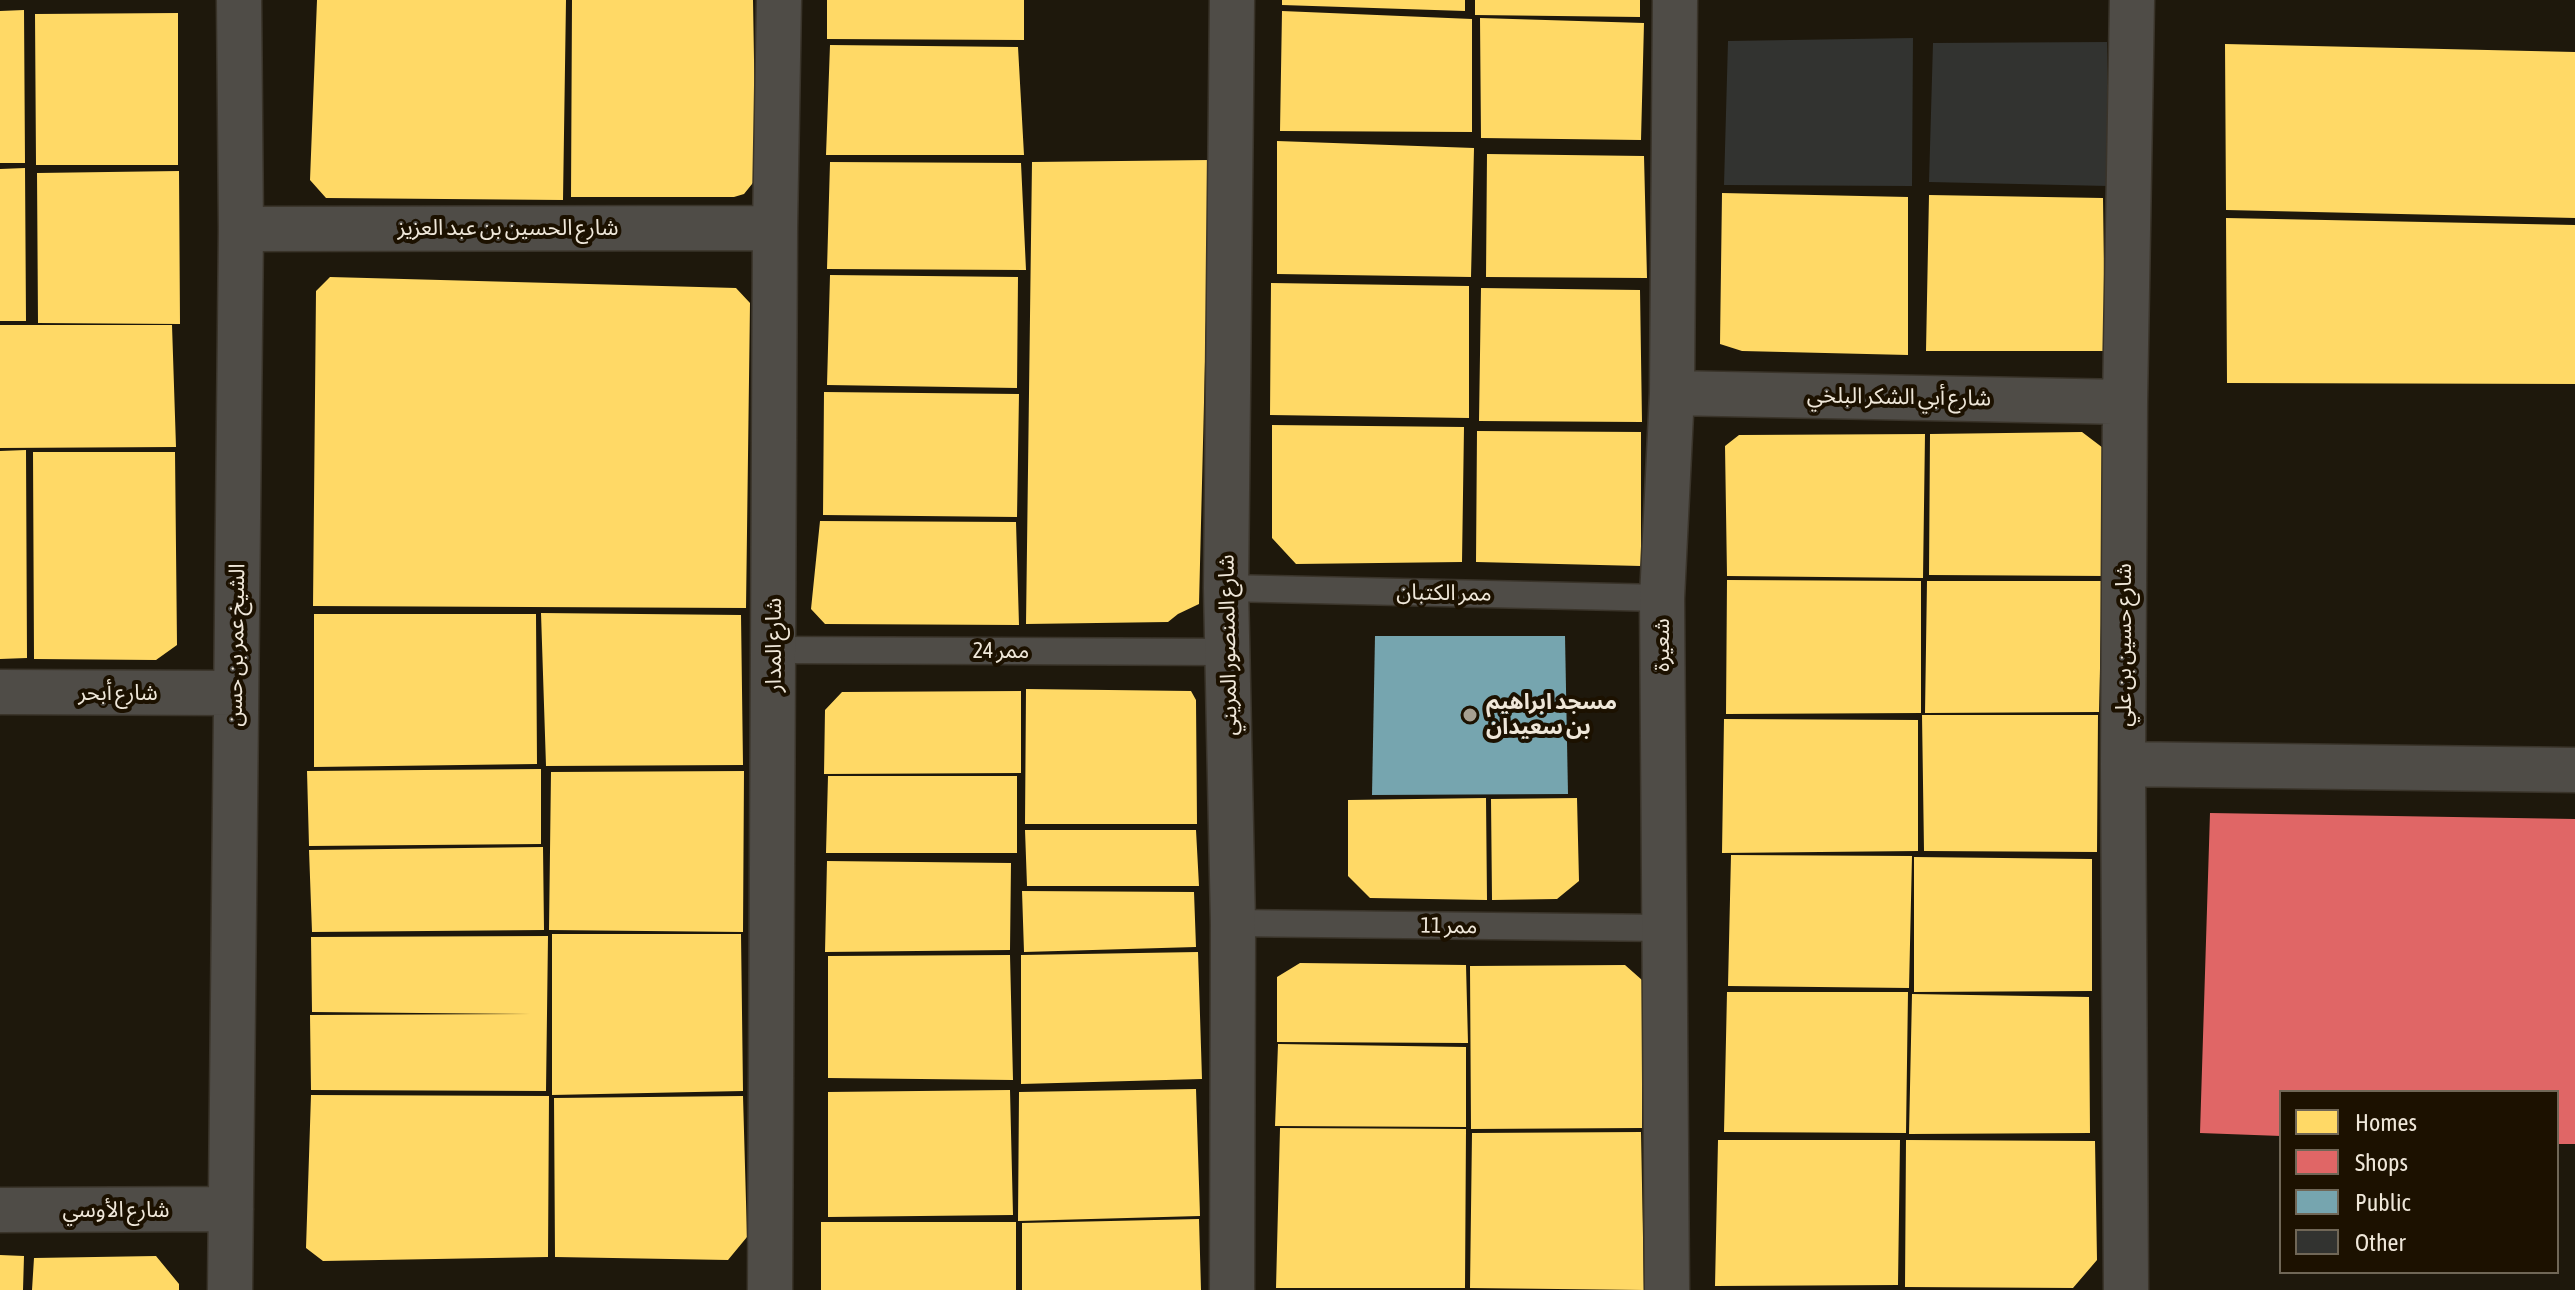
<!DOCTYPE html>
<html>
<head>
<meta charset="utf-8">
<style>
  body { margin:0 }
  #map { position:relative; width:2575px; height:1290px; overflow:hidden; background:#1e180c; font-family:"Asap Condensed",sans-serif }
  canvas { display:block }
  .legend { position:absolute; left:2279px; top:1090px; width:280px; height:184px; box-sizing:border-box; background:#1c1100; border:2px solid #706757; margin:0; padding:10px 14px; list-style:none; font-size:24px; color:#efe7d9 }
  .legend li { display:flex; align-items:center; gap:16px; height:40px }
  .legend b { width:40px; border:2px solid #706757 }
</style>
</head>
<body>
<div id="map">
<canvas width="2575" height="1290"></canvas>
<ul class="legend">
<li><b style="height:22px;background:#ffd966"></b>Homes</li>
<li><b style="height:22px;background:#e06666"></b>Shops</li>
<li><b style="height:22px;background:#76a5af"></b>Public</li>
<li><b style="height:22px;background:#323330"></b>Other</li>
</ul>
</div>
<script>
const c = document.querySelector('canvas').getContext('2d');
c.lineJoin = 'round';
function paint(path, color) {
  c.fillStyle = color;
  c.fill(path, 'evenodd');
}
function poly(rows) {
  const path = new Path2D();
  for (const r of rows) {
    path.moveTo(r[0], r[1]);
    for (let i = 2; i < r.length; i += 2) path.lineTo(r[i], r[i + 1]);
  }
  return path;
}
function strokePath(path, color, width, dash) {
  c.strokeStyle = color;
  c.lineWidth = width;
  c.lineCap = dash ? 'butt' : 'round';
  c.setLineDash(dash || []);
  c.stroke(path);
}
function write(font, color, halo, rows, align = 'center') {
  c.font = font + ' "Asap Condensed","Noto Sans Arabic",sans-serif';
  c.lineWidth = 8;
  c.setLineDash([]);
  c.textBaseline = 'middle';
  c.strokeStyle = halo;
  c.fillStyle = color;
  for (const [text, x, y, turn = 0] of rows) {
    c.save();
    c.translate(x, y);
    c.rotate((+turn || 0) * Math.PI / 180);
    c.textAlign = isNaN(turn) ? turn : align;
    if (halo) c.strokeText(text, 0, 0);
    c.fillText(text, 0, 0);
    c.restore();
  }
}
paint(poly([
  [317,0,566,0,563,200,326,198,310,180],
  [572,0,753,0,756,179,744,194,734,197,571,197],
  [827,0,1024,0,1024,40,827,39],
  [1282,0,1465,0,1465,11,1282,5],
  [1475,0,1640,0,1640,17,1475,15],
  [24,10,25,163,0,163,0,11],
  [1282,11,1472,19,1472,132,1280,131],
  [178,13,178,165,36,165,35,14],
  [1480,18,1644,23,1641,140,1481,138],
  [2225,44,2575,52,2575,218,2226,210],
  [830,45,1018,47,1024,155,826,155],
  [1277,141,1474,148,1471,277,1277,274],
  [1487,154,1644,156,1647,278,1486,277],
  [1210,160,1199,604,1178,614,1168,622,1026,624,1032,162],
  [830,162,1021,163,1026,270,827,269],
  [25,168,26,321,0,321,0,169],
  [179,171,180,324,38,323,37,173],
  [1722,193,1908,197,1908,355,1742,351,1720,344],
  [1929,195,2103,198,2105,351,1926,351],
  [2226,218,2575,225,2575,384,2227,383],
  [830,275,1018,277,1017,388,827,385],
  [330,277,736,288,750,303,746,608,313,606,316,291],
  [1271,283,1469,286,1469,418,1270,415],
  [1481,288,1640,290,1642,422,1479,421],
  [0,325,172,325,176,447,0,448],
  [824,392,1019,394,1017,517,823,515],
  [1272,425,1464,427,1462,562,1296,564,1272,538],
  [1477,431,1641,432,1641,566,1476,562],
  [2082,432,2107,451,2106,576,1929,575,1930,434],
  [1925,434,1923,578,1727,576,1725,446,1739,435],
  [26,450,27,658,0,659,0,451],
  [33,452,175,452,177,645,156,660,34,659],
  [820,521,1016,522,1019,625,825,624,811,609],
  [1727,580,1921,581,1921,713,1726,714],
  [1927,581,2102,581,2099,712,1925,713],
  [541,613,741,615,743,765,546,766],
  [314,614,536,614,537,764,314,767],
  [1026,689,1191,691,1196,700,1197,824,1025,824],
  [1021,691,1021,773,824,774,825,710,842,692],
  [1922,715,2098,715,2097,852,1924,851],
  [1724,719,1918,720,1918,851,1722,853],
  [541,769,541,844,309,846,307,771],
  [744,771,743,932,549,930,551,772],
  [828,776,1017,776,1017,853,826,853],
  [1486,798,1487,900,1370,898,1348,876,1348,800],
  [1577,798,1579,881,1557,899,1492,900,1491,799],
  [1025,830,1196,830,1199,886,1027,886],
  [543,847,544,930,312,932,309,850],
  [1731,855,1912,856,1909,988,1728,986],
  [1914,857,2092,859,2092,991,1914,992],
  [827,861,1011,863,1010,950,825,952],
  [1022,891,1194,892,1196,947,1024,952],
  [552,934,741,934,743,1091,552,1095],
  [548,936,546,1091,311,1090,310,1015,530,1014,312,1012,311,937],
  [1198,952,1202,1079,1021,1084,1021,955],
  [1010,955,1013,1080,828,1078,828,956],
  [1300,963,1466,965,1468,1043,1277,1042,1277,977],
  [1625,965,1642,980,1642,1128,1471,1129,1470,966],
  [1727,992,1908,992,1906,1133,1724,1132],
  [1912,994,2089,997,2090,1133,1909,1134],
  [1278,1044,1466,1047,1466,1127,1275,1126],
  [1196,1089,1200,1216,1018,1221,1019,1092],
  [1010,1090,1013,1215,828,1217,828,1092],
  [311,1095,549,1096,548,1257,323,1261,306,1248],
  [743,1096,747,1237,728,1260,555,1257,554,1098],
  [1280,1128,1466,1129,1465,1288,1276,1288],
  [1641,1132,1644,1290,1470,1288,1472,1133],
  [1718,1140,1900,1140,1898,1285,1715,1286],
  [1906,1140,2095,1141,2097,1260,2073,1288,1905,1287],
  [1199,1219,1201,1290,1022,1290,1022,1223],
  [821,1222,1016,1222,1016,1290,821,1290],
  [0,1255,24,1256,23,1290,0,1290],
  [156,1256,179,1284,179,1290,32,1290,34,1258]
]), '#ffd966');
paint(poly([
  [2210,813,2575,819,2575,1144,2557,1144,2557,1092,2281,1092,2281,1136,2200,1133]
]), '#e06666');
paint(poly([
  [1375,636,1565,636,1568,794,1372,795]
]), '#76a5af');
paint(poly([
  [1913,38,1912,186,1724,185,1728,41],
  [2107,42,2108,186,1929,182,1933,43]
]), '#323330');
const service = poly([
  [1226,588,1662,598],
  [775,650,1228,652],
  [1233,923,1664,928]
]);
const minor = poly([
  [241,229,775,228],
  [1672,393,2125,402],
  [0,692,236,693],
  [2123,764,2575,770],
  [0,1210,231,1209],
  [230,1290,241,229,239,0],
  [770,1290,775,228,779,0],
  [1232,1290,1233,923,1226,588,1232,0],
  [1667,1290,1662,598,1672,393,1675,0],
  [2126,1290,2123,764,2125,402,2132,0]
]);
strokePath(service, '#3a342a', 29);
strokePath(minor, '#3a342a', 47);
strokePath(service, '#4f4c47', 26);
strokePath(minor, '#4f4c47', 44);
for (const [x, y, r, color] of [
  [1470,715,8,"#a69f91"]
]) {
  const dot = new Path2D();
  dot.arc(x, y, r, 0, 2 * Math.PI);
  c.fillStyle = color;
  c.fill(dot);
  strokePath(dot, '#1c1100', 3);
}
write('22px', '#efe7d9', '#1c1100', [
  ["شارع الحسين بن عبد العزيز",508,228],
  ["شارع أبي الشكر البلخي",1899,397,1],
  ["ممر الكتبان",1444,593,1],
  ["الشيخ عمر بن حسن",236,645,-89],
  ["شارع المدار",774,645,-90],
  ["شارع المنصور المريني",1228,645,-91],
  ["شعيرة",1662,645,-90],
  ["شارع حسين بن علي",2124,645,-90],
  ["ممر 24",1001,651],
  ["شارع أبحر",118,693],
  ["ممر 11",1449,926,1],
  ["شارع الأوسي",116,1210]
]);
write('bold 22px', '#efe7d9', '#1c1100', [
  ["مسجد ابراهيم",1486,702],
  ["بن سعيدان",1486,727]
], 'left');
</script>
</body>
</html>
